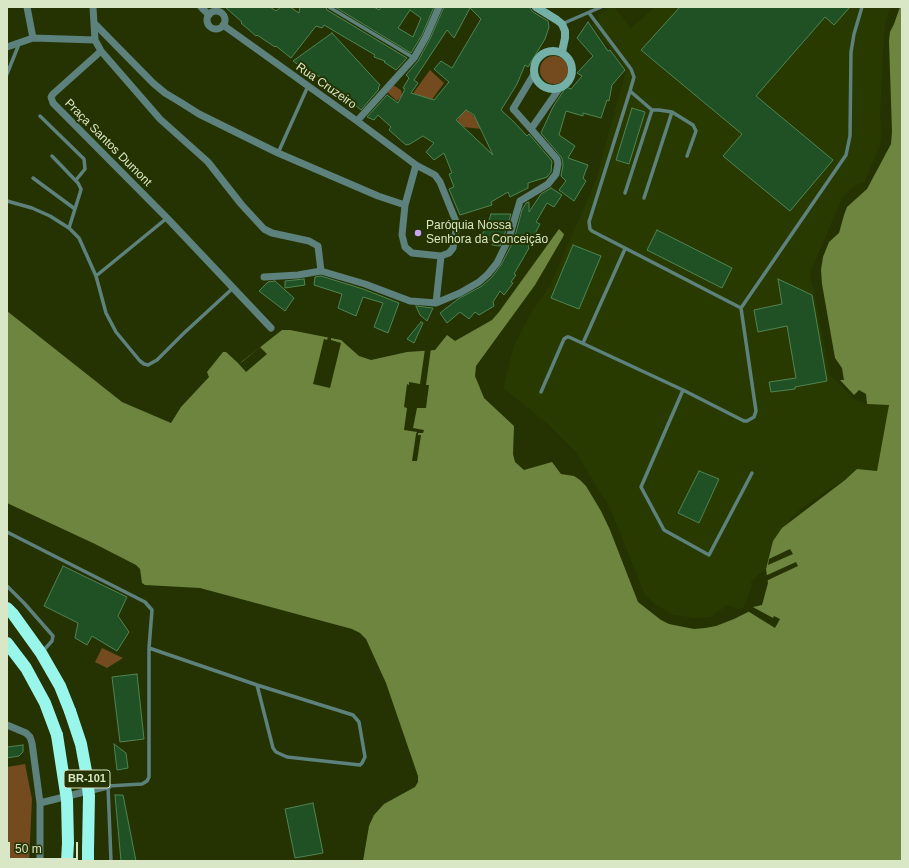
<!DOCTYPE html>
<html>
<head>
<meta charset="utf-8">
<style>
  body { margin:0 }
  #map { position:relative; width:909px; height:868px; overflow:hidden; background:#253302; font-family:Helvetica,sans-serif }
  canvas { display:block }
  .frame { position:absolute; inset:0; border:8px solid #d9e7c6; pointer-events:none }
  .scale { position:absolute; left:8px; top:842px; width:70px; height:18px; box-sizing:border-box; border:2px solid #d9e7c6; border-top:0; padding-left:5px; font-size:12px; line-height:14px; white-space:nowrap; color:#d9e7c6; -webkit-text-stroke:3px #253302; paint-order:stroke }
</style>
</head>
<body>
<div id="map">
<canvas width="909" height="868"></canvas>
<div class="frame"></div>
<div class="scale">50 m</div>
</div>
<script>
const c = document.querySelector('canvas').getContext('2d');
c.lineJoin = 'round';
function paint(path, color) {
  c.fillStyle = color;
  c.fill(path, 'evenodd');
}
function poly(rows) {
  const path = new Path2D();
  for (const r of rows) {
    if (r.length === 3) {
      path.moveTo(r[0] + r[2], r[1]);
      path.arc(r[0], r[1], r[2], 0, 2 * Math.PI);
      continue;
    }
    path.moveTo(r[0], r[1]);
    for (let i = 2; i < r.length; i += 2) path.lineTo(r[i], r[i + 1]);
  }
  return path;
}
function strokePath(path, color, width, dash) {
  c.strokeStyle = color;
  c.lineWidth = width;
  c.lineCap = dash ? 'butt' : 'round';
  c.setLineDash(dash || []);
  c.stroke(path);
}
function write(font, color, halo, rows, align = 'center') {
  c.font = font + ' Helvetica,sans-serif';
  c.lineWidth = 4;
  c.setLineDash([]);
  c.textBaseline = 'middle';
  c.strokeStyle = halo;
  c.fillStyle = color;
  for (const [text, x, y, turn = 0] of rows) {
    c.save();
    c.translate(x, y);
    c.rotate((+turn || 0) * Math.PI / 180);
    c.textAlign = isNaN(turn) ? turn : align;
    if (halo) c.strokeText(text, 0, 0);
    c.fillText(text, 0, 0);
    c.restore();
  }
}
paint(poly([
  [611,7,614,7,631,28,655,7,890,7,885,23,884,35,880,116,882,133,880,145,865,181,851,188,842,198,810,273,830,375,856,400,867,404,890,405,877,471,857,469,845,480,832,487,801,509,790,519,773,544,766,569,759,574,751,582,752,586,743,608,738,609,727,605,710,617,696,618,673,615,655,604,645,595,610,508,575,451,547,423,503,388,514,345,531,313,549,287,595,183,626,71,624,66,592,25,599,19,597,16]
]), '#293a00');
paint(poly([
  [554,70,14],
  [430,70,444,83,425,109,409,99],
  [393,85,401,90,402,96,397,101,387,92],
  [466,110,476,118,481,129,464,127,457,122,459,117],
  [102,648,123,658,107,668,95,662],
  [25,764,32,799,29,861,7,861,7,767]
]), '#744b1e');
paint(poly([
  [900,7,902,7,902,861,363,861,369,826,374,815,384,804,415,787,418,782,418,776,386,683,366,639,360,633,352,629,200,588,145,585,142,583,140,569,136,565,95,544,7,503,7,311,122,402,171,423,181,407,209,377,207,372,223,352,226,352,238,363,240,363,282,330,290,330,341,340,359,356,371,360,407,352,435,350,447,335,455,341,492,320,499,312,559,229,564,234,563,237,535,285,476,366,475,376,484,398,514,426,513,454,515,462,524,470,552,462,561,474,574,476,580,480,586,486,601,511,610,530,638,602,661,620,669,624,694,629,705,628,716,626,734,619,748,612,753,607,762,605,768,583,766,569,773,541,782,528,845,480,857,469,877,471,889,405,867,404,866,394,859,390,854,395,840,380,844,380,842,368,835,358,822,284,821,270,823,257,829,242,839,233,844,215,847,207,867,189,891,144,892,132,889,41,890,32,894,24]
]), '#6d853f');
paint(poly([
  [328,337,331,338,331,340,341,343,330,388,313,384,324,339,327,340],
  [260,347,267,354,246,372,238,363,242,362],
  [431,348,426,385,429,385,426,408,417,408,413,428,424,430,423,433,418,433,418,435,421,435,417,461,412,461,416,434,417,432,404,430,407,408,404,407,407,384,409,385,409,382,420,384,425,349],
  [790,549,793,554,768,565,769,559],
  [796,562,798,566,766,581,765,576],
  [751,606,773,618,774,616,780,619,775,628,746,610]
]), '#253302');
const building = poly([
  [225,7,270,7,276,11,281,7,290,7,299,13,300,7,326,7,327,10,407,58,396,70,384,62,385,61,374,57,375,55,324,25,322,28,316,26,291,58,276,46,275,47,257,35,256,36,241,23,242,22,225,7],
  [335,7,374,7,379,10,381,7,434,7,422,35,411,53,335,7],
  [410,10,421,18,413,37,398,28,410,10],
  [444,7,529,7,533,12,548,21,549,27,545,39,528,67,525,65,517,84,501,110,514,122,527,136,529,134,552,161,551,172,547,177,528,183,528,188,510,197,508,192,491,202,492,205,460,215,449,189,454,187,449,174,452,173,444,153,434,160,426,152,434,143,423,136,410,144,406,145,389,130,391,127,378,115,374,120,367,117,387,95,398,103,405,89,403,88,409,78,406,75,418,61,430,39,444,7],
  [470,8,481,19,452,68,441,61,434,69,449,82,434,100,411,93,418,83,414,80,447,30,454,38,470,8],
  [466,110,474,115,493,155,456,120,466,110],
  [680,7,850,7,834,25,825,17,756,96,833,160,790,211,723,156,742,134,641,50,680,7],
  [588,22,608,51,610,50,625,70,612,85,609,101,607,100,601,118,583,113,583,116,566,111,559,135,575,146,568,158,588,165,583,178,586,181,574,201,559,190,566,181,561,176,563,165,562,158,541,133,553,107,566,87,571,89,582,76,577,73,593,56,577,38,588,22],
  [332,33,380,85,378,88,379,89,361,110,351,102,353,100,328,85,329,84,302,64,300,66,293,61,332,33],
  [632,108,645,112,629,164,616,160,632,108],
  [551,188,562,195,554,207,547,203,536,222,540,224,528,247,529,248,514,274,516,275,511,282,513,283,504,295,500,291,493,302,494,306,479,315,475,312,469,319,460,312,447,323,440,313,458,299,482,286,492,277,501,265,514,240,522,210,526,203,529,202,529,212,541,194,551,188],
  [491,214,511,214,504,236,500,246,492,245,493,242,482,235,486,227,487,227,491,214],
  [657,230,732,268,722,288,647,250,657,230],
  [573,245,601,256,579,309,551,298,573,245],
  [321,276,363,289,399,303,388,333,374,327,383,303,363,297,356,316,338,308,342,294,314,285,315,277,321,276],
  [304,279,305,285,285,288,285,281,304,279],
  [778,279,812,295,827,381,795,387,795,389,771,392,769,382,796,378,787,326,758,332,754,310,782,304,778,279],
  [275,281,294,298,285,311,259,291,268,282,275,281],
  [416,306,433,308,427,321,420,315,416,306],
  [421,322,423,323,414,343,407,339,421,322],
  [699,471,719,479,699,523,678,513,699,471],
  [63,566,127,597,118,616,129,632,117,651,92,636,87,645,75,638,78,623,44,606,63,566],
  [137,674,144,739,120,742,112,677,137,674],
  [114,744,126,753,128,768,117,770,114,744],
  [23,745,23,752,19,756,7,758,7,747,23,745],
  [115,795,123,795,136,861,121,861,115,795],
  [313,803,323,853,295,858,285,809,313,803]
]);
paint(building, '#1f5124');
strokePath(building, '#518453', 1);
strokePath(poly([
  [329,7,414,58],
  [589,13,631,69,634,77,630,91,589,222,590,229,592,231,741,308],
  [562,24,601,7],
  [7,74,19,44],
  [630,91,652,110,659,110,672,112,693,125,696,131,687,156],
  [40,116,84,159,85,169,76,180],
  [278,153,308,86],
  [52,156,78,183,81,189,80,193,69,228],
  [33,178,75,209],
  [625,193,652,110],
  [644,198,672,112],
  [7,201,32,208,50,216,69,228,79,238,96,276,106,313,116,332,140,361,144,364,148,365,157,360,184,333,233,288],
  [96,276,167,218],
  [583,343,625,249],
  [683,390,641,487,664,530,709,555,752,473],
  [541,392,564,339,567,337,569,337,683,390,744,421,747,421,754,417,756,411,741,308,846,155,850,136,851,52,854,34,862,7],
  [7,532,145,602,152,610,149,648,257,685,353,715,359,722,365,757,362,763,360,765,287,757,276,752,273,748,257,685],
  [7,586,24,603,53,636,52,641,43,651],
  [111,861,108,786,142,784,147,781,149,777,149,648]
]), '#5d817c', 3.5);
strokePath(poly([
  [27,7,33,38],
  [93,7,95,40,101,51,160,119,208,162,241,204,264,229,272,233,309,241,318,246,321,271],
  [201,7,209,15],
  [216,20,9],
  [94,23,153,83,165,93,180,102,199,114,278,153,378,196,405,205],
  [223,25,357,121,416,165],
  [7,47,33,38,95,40],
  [101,51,53,94,51,97,53,103,167,218,271,328],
  [534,74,513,109,515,111,531,129,559,89],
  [357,121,414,58,426,37,439,7],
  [416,165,435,175,440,182,457,224,453,248,449,253,441,256,412,253,405,247,402,235,405,205,416,165],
  [264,277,298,275,321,271,365,284,410,301,436,303,460,293,479,282,488,274,497,263,509,238,520,201,548,184,556,174,558,164,557,159,531,129],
  [436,303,441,256],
  [7,725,26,733,30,737,32,743,40,803],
  [40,861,40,803,108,786]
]), '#5d817c', 7);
strokePath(poly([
  [536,7,557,20,562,24,565,31,565,38,562,52],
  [553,70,19]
]), '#75b0a8', 8);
strokePath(poly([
  [7,608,13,614,41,653,60,686,70,711],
  [7,643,26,668,45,703,57,735],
  [67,861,68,843],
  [88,861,88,849]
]), '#98f6ea', 12);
strokePath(poly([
  [70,711,81,744,86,771,89,796,88,849],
  [57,735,67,800,68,843]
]), '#98f6ea', 12);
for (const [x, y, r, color] of [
  [418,233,4,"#c8a6ef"]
]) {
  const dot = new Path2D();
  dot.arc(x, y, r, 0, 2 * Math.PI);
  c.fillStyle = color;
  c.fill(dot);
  strokePath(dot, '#253302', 1.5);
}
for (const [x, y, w] of [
  [87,779,46]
]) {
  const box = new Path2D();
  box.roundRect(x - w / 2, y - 9, w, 18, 3);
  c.fillStyle = '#253302';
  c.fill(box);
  strokePath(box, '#d9e7c6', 1);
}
write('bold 11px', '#d9e7c6', null, [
  ["BR-101",87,779]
]);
write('12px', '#d9e7c6', '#253302', [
  ["Rua Cruzeiro",326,86,35],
  ["Praça Santos Dumont",108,143,45]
]);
write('12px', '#d9e7c6', '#253302', [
  ["Paróquia Nossa",426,226],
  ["Senhora da Conceição",426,240]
], 'left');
</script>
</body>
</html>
